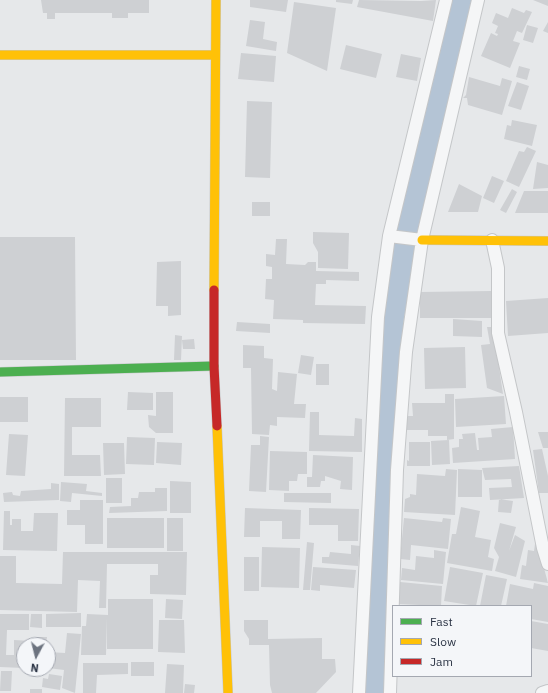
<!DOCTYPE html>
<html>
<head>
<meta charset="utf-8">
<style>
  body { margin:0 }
  #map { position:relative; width:548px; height:693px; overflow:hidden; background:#e6e8ea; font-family:"IBM Plex Sans",sans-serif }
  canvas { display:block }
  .legend { position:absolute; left:392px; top:605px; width:140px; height:72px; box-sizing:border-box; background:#f4f6f9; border:1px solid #a4a8b1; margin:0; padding:5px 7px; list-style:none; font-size:12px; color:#2b3445 }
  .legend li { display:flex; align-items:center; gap:8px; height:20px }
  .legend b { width:20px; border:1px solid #a4a8b1 }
  .north { position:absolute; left:16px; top:637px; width:40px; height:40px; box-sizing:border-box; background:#f4f6f9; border:1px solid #a4a8b1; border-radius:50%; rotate:187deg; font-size:11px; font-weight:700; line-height:16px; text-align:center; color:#2b3445 }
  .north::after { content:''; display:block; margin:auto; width:14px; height:18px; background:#6c737f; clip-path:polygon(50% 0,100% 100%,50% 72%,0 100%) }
</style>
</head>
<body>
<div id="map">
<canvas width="548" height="693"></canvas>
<ul class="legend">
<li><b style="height:5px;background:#4caf50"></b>Fast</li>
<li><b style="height:5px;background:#ffc107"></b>Slow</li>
<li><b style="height:5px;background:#c62828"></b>Jam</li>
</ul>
<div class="north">N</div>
</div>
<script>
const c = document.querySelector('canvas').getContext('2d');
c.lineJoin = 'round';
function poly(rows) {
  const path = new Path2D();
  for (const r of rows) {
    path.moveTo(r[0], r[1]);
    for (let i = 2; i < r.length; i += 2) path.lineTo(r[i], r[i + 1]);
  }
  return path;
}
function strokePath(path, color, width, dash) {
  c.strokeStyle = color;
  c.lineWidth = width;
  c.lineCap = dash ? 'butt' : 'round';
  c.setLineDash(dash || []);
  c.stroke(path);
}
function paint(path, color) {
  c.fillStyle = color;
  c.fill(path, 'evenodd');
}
strokePath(poly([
  [374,693,392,317,417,188,460,0]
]), '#b4c4d5', 24);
paint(poly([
  [41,0,149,0,149,13,128,13,128,18,112,18,112,13,55,13,55,19,47,19,47,13,43,13],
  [250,0,288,0,286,12,250,7],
  [336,0,353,0,352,4,336,2],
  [359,0,421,1,436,0,433,21,357,7],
  [533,0,548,0,548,6],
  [294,2,336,8,327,71,287,53],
  [512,8,524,13,526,10,532,12,522,33,517,31,513,41,520,43,510,68,481,56,491,33,497,36,498,34,495,33,498,26,492,23,496,13,508,18],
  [250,20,265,22,263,39,277,42,276,51,246,46],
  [548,22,548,33,543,31],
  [527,25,538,28,533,43,523,40],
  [346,45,382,54,376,78,340,69],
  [241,53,276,56,274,82,238,79],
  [401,54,421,58,417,81,396,77],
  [519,66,530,69,527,80,516,77],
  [469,77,500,86,502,78,512,81,502,115,468,105,467,98,463,98,466,95],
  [517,82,529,86,521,110,508,106],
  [247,101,272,102,270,178,245,177],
  [512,120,537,125,532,146,504,139,507,125,511,126],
  [527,147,536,151,519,187,506,181,519,151,524,152],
  [537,162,548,165,548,188,533,189],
  [492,176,504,181,494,203,483,198],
  [459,184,482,196,478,212,448,212],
  [512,189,517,192,506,213,500,210],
  [524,191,548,191,548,213,515,213],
  [252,202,270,202,270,216,252,216],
  [313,232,349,233,348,269,318,268,318,252,313,243],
  [0,237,75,237,76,360,0,360],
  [276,239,287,239,286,264,305,265,308,262,316,262,316,271,359,272,359,281,326,280,326,284,316,284,315,305,366,306,365,324,303,323,303,320,273,319,274,300,265,299,266,279,272,279,272,267,266,266,266,254,275,255],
  [181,261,181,315,168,316,168,306,156,306,157,262],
  [491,291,491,318,420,318,420,292],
  [548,298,548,333,508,336,506,301],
  [453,319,482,321,482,337,453,336],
  [237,322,270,324,270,333,236,331],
  [487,327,493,327,503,394,487,388,481,345,490,344],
  [175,335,182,336,181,360,174,360],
  [194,339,195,349,183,349,182,340],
  [243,345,264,346,264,358,273,359,272,389,277,391,278,372,297,374,294,404,306,404,305,418,277,417,277,426,270,425,269,435,252,434,251,368,243,368],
  [465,347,466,388,425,389,424,348],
  [301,355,314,357,311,375,298,373],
  [316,364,329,364,329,385,316,385],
  [128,392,153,393,153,410,127,410],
  [156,392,173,392,173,433,156,433,149,427,148,415,156,416],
  [445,394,454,394,454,439,447,440,447,436,428,436,428,430,407,430,407,416,413,416,412,403,445,403],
  [504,396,506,424,456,427,455,399],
  [0,397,28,397,28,422,0,422],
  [65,398,101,398,101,427,72,427,72,455,100,455,101,476,64,476],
  [310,412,319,412,319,435,354,436,355,418,362,419,362,452,309,451],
  [513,427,515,459,453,463,452,448,459,447,459,439,463,439,462,434,475,433,477,450,479,450,478,438,492,437,491,429],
  [538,432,548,432,548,448,543,448],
  [9,434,28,435,25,476,6,475],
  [260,436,269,437,266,492,249,491,251,445,260,445],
  [127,437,155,438,154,465,126,464],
  [449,440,450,464,432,465,431,441],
  [157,442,182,443,181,465,156,463],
  [409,442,430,442,430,466,407,466,407,460,409,461],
  [103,443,124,443,125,474,104,475],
  [542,449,548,476,548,493,539,493,533,450],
  [270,451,307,452,307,474,298,474,297,481,289,481,289,491,269,490],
  [313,455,353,457,352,490,340,489,341,481,325,476,325,481,321,481,320,487,307,487,307,477,312,477],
  [519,466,524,498,490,500,489,488,512,487,511,479,485,480,482,468],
  [446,469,457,470,455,515,404,512,405,499,410,497,410,494,416,495,417,474,445,476],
  [458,469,482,470,482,497,458,497],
  [106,478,122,478,122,503,106,503],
  [170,481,191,482,191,513,170,513],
  [61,482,87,484,86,491,102,493,102,496,72,493,71,502,60,501],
  [51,483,59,484,59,500,4,502,3,493,12,492,13,495,20,496,21,491,51,489],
  [155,488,167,488,167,511,109,513,110,507,131,506,131,498,138,498,139,492,155,492],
  [284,493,331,493,331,503,284,502],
  [499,499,513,501,511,513,498,512],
  [80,500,103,500,103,544,85,544,85,525,67,525,67,510,80,510],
  [461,507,480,511,475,537,491,540,488,557,494,559,492,571,447,563,452,534,456,534],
  [245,508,301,510,300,539,282,539,282,521,260,521,260,537,244,537],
  [309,508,359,509,358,541,338,541,338,525,309,525],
  [4,511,10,511,10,525,12,525,12,519,21,519,21,531,33,531,34,513,58,513,57,551,3,550],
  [107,518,164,518,164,548,107,548],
  [167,518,183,518,183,551,167,551],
  [404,518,442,522,443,518,451,519,448,549,411,545,410,560,400,559],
  [500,523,516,527,509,551,515,535,525,541,516,577,495,571,499,557,494,548],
  [307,542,314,543,310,590,303,590],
  [535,544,538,546,548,583,520,579,522,565,526,566,528,550,534,551],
  [351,545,360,546,358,566,322,563,322,557,329,557,330,552,351,554],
  [262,547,300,548,299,588,261,587],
  [434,550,446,552,443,584,401,580,402,568,415,570,416,556,434,558],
  [63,552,187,552,186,595,150,594,150,575,158,575,158,564,107,564,106,608,99,608,100,581,78,580,77,612,0,610,0,556,16,556,16,583,62,584],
  [244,557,259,557,259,591,244,591],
  [313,567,356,570,354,588,320,585,320,591,311,590],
  [450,567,483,573,476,606,444,601],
  [486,575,507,579,501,606,480,606],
  [400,582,442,586,441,606,398,604],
  [534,583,548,586,548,622,531,619,531,606,506,606,510,584,533,589],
  [108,599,153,599,153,649,107,649,107,618,106,655,81,655,82,626,86,626,87,614,108,615],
  [166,599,183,600,182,619,165,618],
  [81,613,81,627,46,627,46,614],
  [0,614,29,614,29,630,7,630,6,655,14,655,14,640,32,641,32,645,24,645,24,668,0,667],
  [31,614,42,614,42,628,30,627],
  [159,620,184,620,185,653,158,652],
  [244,620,268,620,268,639,322,638,322,659,335,659,336,672,316,693,272,693,270,685,269,645,249,645,249,639,244,631],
  [531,621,548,624,548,651,531,648],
  [67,633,81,634,75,693,62,688,64,670,48,668,48,652,65,653],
  [37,637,47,637,46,645,36,645],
  [131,662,154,662,154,676,131,676],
  [83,663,128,663,128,674,97,675,96,693,83,693],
  [167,664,184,665,183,693,165,693],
  [1,671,12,671,11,691,0,691],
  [49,674,62,676,60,690,42,687,43,678,48,679],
  [185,684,195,685,194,693,184,693],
  [30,689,42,689,42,693,30,693]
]), '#ced0d3');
const lane = poly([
  [389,236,422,240],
  [492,240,498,268,498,333,516,412,543,548,548,564],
  [359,693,378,317,389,236,446,0],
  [390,693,397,470,406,352,422,240,478,0],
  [542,693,548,691]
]);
const fast = poly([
  [0,372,214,366]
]);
const slow = poly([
  [0,55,215,55],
  [422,240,548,241],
  [214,290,216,0],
  [217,426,228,693]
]);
const jam = poly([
  [214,290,214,366,217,426]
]);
strokePath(lane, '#c4c6c8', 14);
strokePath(fast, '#c4c6c8', 10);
strokePath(slow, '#c4c6c8', 10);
strokePath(jam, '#c4c6c8', 10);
strokePath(lane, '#f5f6f7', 12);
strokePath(fast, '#4caf50', 9);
strokePath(slow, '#ffc107', 9);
strokePath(jam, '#c62828', 9);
</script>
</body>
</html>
